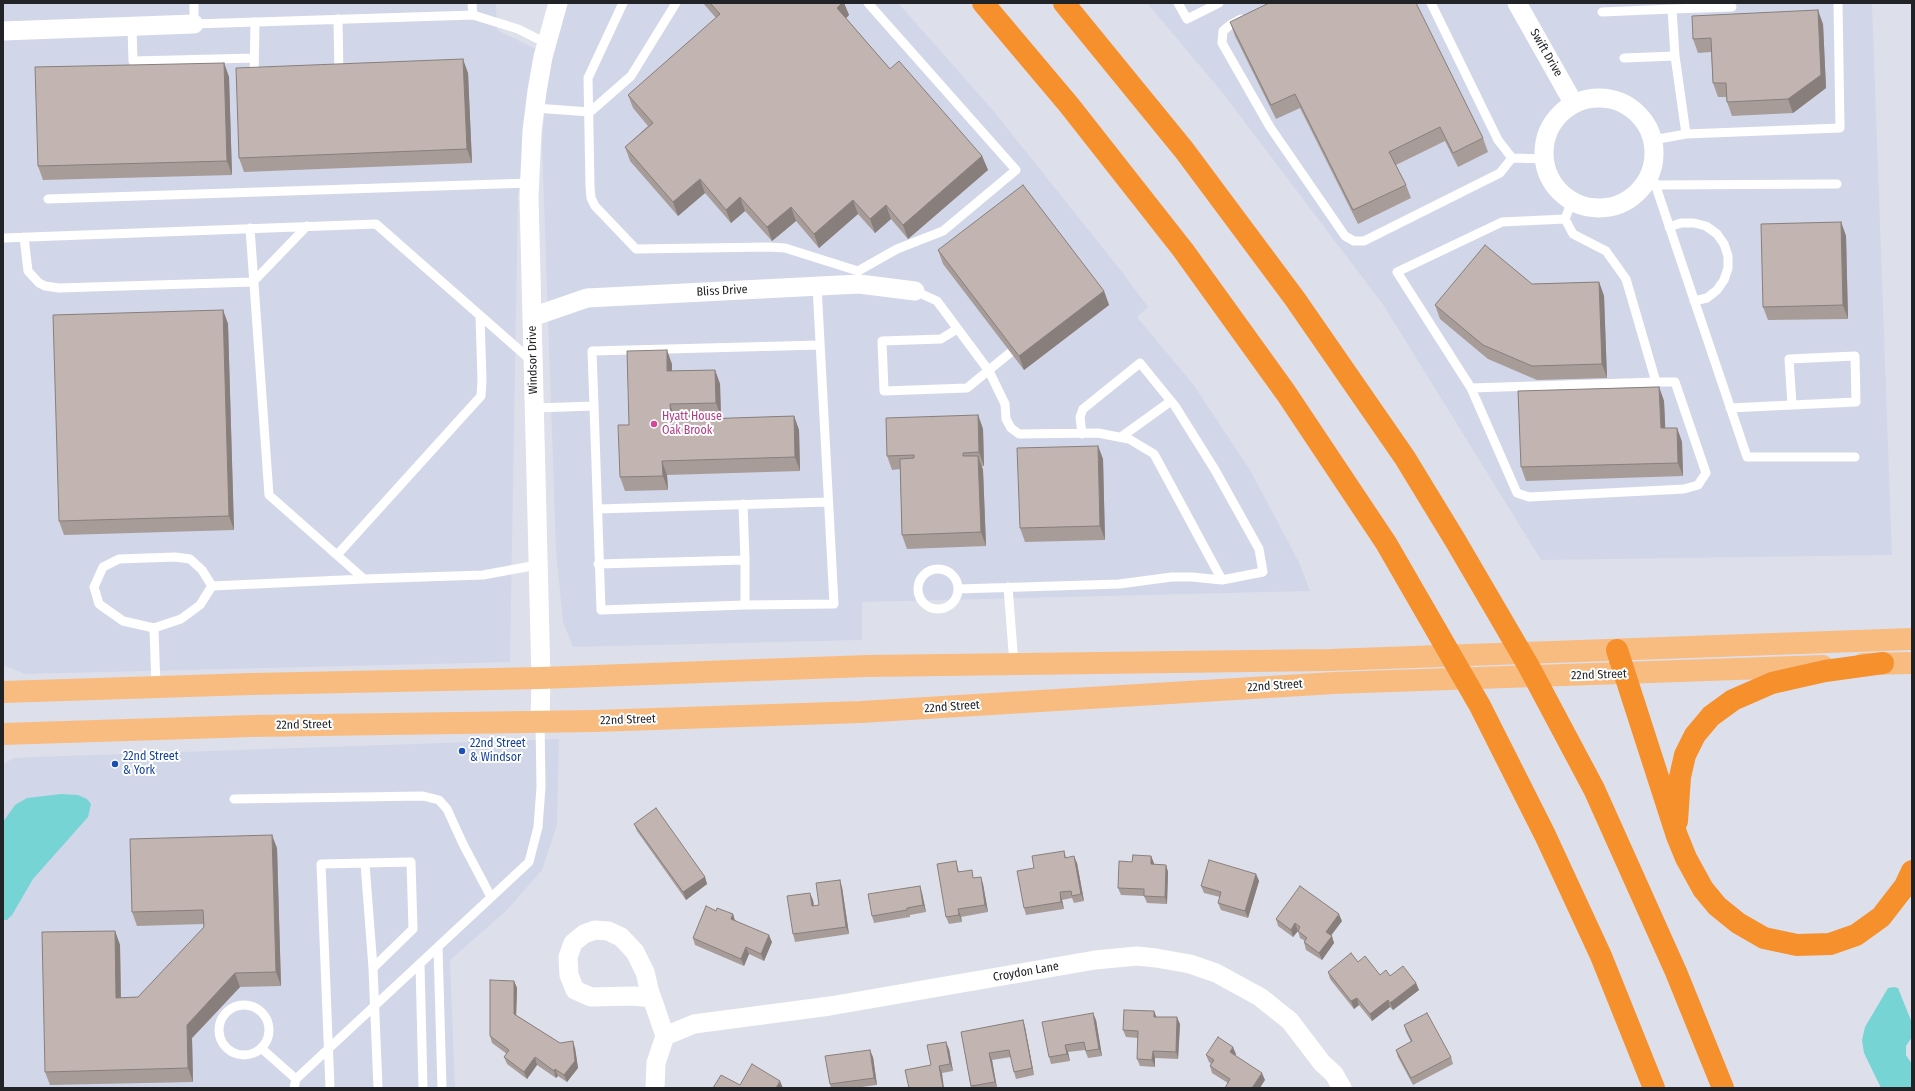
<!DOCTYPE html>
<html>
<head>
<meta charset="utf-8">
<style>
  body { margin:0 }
  #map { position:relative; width:1915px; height:1091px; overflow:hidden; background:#dde0eb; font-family:"Fira Sans Condensed",sans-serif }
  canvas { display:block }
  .frame { position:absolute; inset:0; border:4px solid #222327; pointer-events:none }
</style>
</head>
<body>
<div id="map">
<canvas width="1915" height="1091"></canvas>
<div class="frame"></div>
</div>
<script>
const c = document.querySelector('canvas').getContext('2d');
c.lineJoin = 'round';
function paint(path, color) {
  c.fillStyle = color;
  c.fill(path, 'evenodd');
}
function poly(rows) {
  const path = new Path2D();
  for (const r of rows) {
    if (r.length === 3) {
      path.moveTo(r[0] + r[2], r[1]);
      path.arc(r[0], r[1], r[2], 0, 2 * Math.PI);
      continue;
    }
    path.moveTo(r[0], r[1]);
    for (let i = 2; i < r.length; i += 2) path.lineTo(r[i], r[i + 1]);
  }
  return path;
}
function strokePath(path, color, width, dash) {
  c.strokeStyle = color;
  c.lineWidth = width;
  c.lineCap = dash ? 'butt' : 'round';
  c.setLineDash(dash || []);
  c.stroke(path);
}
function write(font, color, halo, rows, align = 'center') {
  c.font = font + ' "Fira Sans Condensed",sans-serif';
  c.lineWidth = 4;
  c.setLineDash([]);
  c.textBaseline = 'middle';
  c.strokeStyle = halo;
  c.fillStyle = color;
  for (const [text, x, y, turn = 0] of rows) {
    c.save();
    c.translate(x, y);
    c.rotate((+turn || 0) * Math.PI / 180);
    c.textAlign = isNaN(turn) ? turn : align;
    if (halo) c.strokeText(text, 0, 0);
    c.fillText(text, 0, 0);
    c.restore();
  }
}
paint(poly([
  [3,3,496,3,497,30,538,50,518,197,510,662,25,674,3,665],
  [566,3,898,3,991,108,1122,272,1148,307,1137,317,1193,384,1250,470,1299,562,1310,591,862,602,862,640,573,647,563,622,556,550,542,144,547,74],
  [1147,3,1872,3,1892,555,1541,560,1384,306,1222,92],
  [559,739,557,825,542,870,506,911,450,960,455,1088,3,1088,3,764,14,758,34,757]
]), '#d2d6e9');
paint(poly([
  [61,794,78,795,87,799,91,804,88,817,33,879,12,915,7,920,3,920,3,823,5,819,15,805,27,798],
  [1894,987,1898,988,1912,1023,1912,1037,1906,1046,1906,1055,1912,1064,1912,1088,1881,1088,1864,1053,1862,1040,1865,1027,1888,988]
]), '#77d4d5');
strokePath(poly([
  [194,3,194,24,473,15,518,29,546,43],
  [472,3,473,15],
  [623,3,588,78,590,186,591,198,595,206,636,249,769,247,785,248,858,271,897,249,943,231,1016,170,868,3],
  [1178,3,1187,19,1219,3],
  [1431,3,1498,140,1512,158,1545,159],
  [1672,9,1732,7],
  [1602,12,1672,9,1675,56,1686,134],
  [338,19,339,76],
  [1241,19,1230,25,1223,31,1222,43,1270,127,1345,236,1354,241,1364,241,1500,173,1512,158],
  [132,27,133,61,254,58],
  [1624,58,1675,56],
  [254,79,255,22],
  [535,108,590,112,631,76,676,3],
  [1653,140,1686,134,1840,128,1838,3],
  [1651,172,1747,457,1855,457],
  [1655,185,1837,184],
  [48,199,529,183],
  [1565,219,1502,222,1397,272,1471,388,1656,382,1626,279,1606,251,1573,234,1565,219,1572,201],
  [1669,227,1681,223,1694,223,1706,226,1717,234,1724,244,1728,256,1728,268,1724,280,1717,290,1707,298,1694,301],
  [250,228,269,495,364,579,483,575,537,565],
  [24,237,28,271,39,283,45,286,59,288,253,282,307,226],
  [3,238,376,224,533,362],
  [915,291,937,301,989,371,1005,404,1006,419,1011,428,1019,434,1098,433,1129,439,1154,454,1222,580],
  [957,329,941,339,882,341,884,391,967,388,1011,352],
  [1471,388,1517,493,1529,497,1684,489,1698,485,1706,473,1675,382,1656,382],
  [594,406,592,351,820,345],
  [535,408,594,406,601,610,745,605],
  [1730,408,1792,405,1856,402,1855,356,1789,359,1792,405],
  [1121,437,1171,401],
  [743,504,745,560],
  [598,509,828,502],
  [337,555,481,396,482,380,480,316],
  [598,564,745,560,745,605,834,604,817,286],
  [938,589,20],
  [212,586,364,579],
  [1008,587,1014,664],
  [958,589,1119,584,1172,577,1192,577,1222,580,1263,572,1259,549,1215,470,1175,406,1140,363,1083,409,1080,417,1082,434],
  [154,628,181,619,200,605,212,586,202,570,190,559,175,557,119,559,103,567,94,587,99,604,123,621,154,628,156,687],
  [234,799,423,796,439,800,447,809,463,844,491,897],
  [365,864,373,968,378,1088],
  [438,947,442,1088],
  [420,964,423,1088],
  [244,1030,25],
  [261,1048,296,1079],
  [294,1088,296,1079,529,862,538,827,541,787,540,722],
  [330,1088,321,864,411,862,413,929,373,968]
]), '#fff', 9);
strokePath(poly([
  [1517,3,1574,104],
  [3,31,194,24],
  [1599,153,55],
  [532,317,587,298,859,284,915,291],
  [540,721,541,678,529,196,532,131,537,91,543,57,558,3],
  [652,998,634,996,591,997,575,990,569,975,568,957,573,943,584,934,595,930,608,931,621,937,635,952,645,972,650,993,652,998,665,1036,656,1063,655,1088],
  [665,1036,694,1024,830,1006,1095,960,1137,956,1156,958,1190,964,1216,973,1260,997,1290,1021,1322,1063,1334,1074,1342,1088]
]), '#fff', 19);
strokePath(poly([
  [1863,664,1912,663],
  [3,692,251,684,541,678,867,666,1330,660,1912,639],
  [3,734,252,726,595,721,861,712,1334,683,1823,666]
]), '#f9bc80', 22);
strokePath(poly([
  [983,3,1069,105,1183,250,1286,393,1386,543,1480,706,1545,835,1601,956,1654,1088],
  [1064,3,1184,150,1295,299,1405,458,1455,540,1528,665,1594,789,1676,972,1723,1088],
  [1617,650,1677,836,1686,858,1703,889,1717,906,1738,923,1764,938,1797,945,1830,944,1856,935,1881,917,1905,886,1912,871],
  [1677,821,1680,777,1685,755,1695,735,1711,716,1733,700,1772,683,1825,671,1883,663]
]), '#f5902c', 22);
paint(poly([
  [703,3,844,3,849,15,846,18,890,69,982,156,988,170,908,239,891,219,875,233,858,214,819,248,796,221,772,241,745,211,731,223,705,193,678,216,630,161,625,147,648,126,633,108,628,95,716,18],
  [1230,22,1483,138,1488,152,1458,167,1445,141,1396,165,1406,185,1411,198,1358,224,1300,108,1276,119,1235,36],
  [1823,24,1826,88,1793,113,1732,116,1727,102,1726,97,1718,97,1713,83,1711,52,1698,53,1693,39],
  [224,63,229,77,232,175,43,180,38,166],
  [468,73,472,163,244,172,239,158],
  [1841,222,1846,236,1848,319,1768,320,1763,307],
  [938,250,1104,291,1109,305,1024,370,943,264],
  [1599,282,1604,296,1607,378,1537,380,1488,359,1440,319,1435,305,1532,284],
  [223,310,228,324,234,530,64,535,59,521],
  [672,364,672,371,715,370,720,384,721,417,675,418,675,420,794,416,799,430,800,471,667,475,668,490,625,491,620,477,629,425],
  [1659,387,1664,401,1665,428,1677,428,1682,442,1683,476,1526,481,1521,467],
  [978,415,983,429,984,466,982,466,983,470,986,546,907,549,902,535,900,469,892,470,887,456],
  [1098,446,1103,459,1105,540,1025,542,1020,528],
  [634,824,705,877,707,884,686,900,637,831],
  [277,848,281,986,240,987,192,1038,193,1082,50,1085,45,1072,115,931,120,945,121,998,138,997,204,927,203,924,137,926,132,912],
  [1064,851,1066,857,1077,863,1084,901,1074,903,1072,898,1062,900,1064,909,1026,915,1024,908,1034,868],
  [1151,856,1154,864,1166,865,1168,872,1167,904,1147,903,1144,896,1121,895,1118,888,1132,862],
  [956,861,958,868,959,872,974,878,983,884,988,912,961,917,962,922,949,924,946,917],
  [1256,874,1259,881,1248,918,1221,910,1218,903,1220,897,1204,893,1201,886],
  [842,887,849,934,795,942,793,934,813,900,814,906,819,905],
  [922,893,926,912,910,915,910,917,874,923,872,916],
  [716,911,733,914,735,920,772,942,764,961,749,954,744,966,695,945,693,938],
  [1276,919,1342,921,1331,936,1334,943,1322,960,1306,950,1304,942,1305,941,1300,938,1298,931,1293,937,1278,926],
  [1328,972,1380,975,1390,976,1416,983,1419,990,1393,1010,1390,1007,1372,1021,1359,1005,1354,1009,1330,979],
  [514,981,517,988,516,1015,560,1043,575,1048,578,1068,567,1082,558,1076,556,1078,537,1065,527,1079,507,1064,504,1057,507,1054,492,1043,490,1036],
  [1156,1017,1180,1024,1178,1059,1155,1058,1155,1067,1140,1066,1137,1059,1138,1038,1126,1037,1123,1030],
  [1023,1020,1025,1027,1034,1075,1016,1079,1014,1072,1011,1057,992,1060,997,1088,971,1088,961,1032],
  [1096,1020,1102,1056,1088,1058,1085,1050,1068,1052,1070,1061,1051,1064,1049,1057],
  [1404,1025,1451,1057,1453,1064,1413,1085,1398,1057,1396,1050,1411,1042,1406,1032],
  [949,1049,953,1071,942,1073,931,1065],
  [1236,1054,1235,1056,1265,1080,1228,1083,1212,1073,1210,1066,1211,1064,1209,1062,1206,1055],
  [873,1057,877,1085,854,1088,831,1088,830,1084]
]), '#a79c98');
paint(poly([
  [842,3,844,3,849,15,842,22,837,8],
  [1818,10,1823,24,1826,88,1793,113,1788,99],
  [463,59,468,73,472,163,467,149],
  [224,63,229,77,232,175,227,161],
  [982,156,988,170,908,239,903,225],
  [700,179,705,193,678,216,673,202],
  [740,197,745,211,731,223,726,210],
  [853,200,858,214,819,248,814,234],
  [886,205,891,219,875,233,870,219],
  [791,207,796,221,772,241,767,227],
  [1841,222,1846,236,1848,319,1843,305],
  [1599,282,1604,296,1607,378,1602,364],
  [1104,291,1109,305,1024,370,1019,356],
  [223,310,228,324,234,530,229,516],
  [667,350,672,364,672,385,667,371],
  [715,370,720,384,721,417,716,403],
  [1659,387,1664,401,1666,442,1661,428],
  [670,404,675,418,676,434,671,420],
  [978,415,983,429,984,466,979,452],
  [794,416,799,430,800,471,795,457],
  [1677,428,1682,442,1683,476,1678,463],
  [1098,446,1103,459,1105,540,1100,526],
  [978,456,983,470,986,546,981,532],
  [662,461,667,475,668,490,663,476],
  [272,835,277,848,281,986,276,972],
  [1074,856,1077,863,1084,901,1081,894],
  [1151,856,1154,863,1154,871,1151,864],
  [1166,865,1168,872,1167,904,1165,897],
  [1256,874,1259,881,1248,918,1245,911],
  [705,877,707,884,686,900,683,892],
  [981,877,983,884,988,912,985,905],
  [840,880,842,887,849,934,846,927],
  [920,886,922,893,926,912,923,905],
  [1060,892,1062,900,1064,909,1061,902],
  [810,893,813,900,815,913,812,906],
  [958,909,961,917,962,922,959,915],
  [733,914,735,922,731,919],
  [1339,914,1342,921,1328,939,1326,932],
  [1295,923,1298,931,1293,937,1291,930],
  [115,931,120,945,121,1012,116,998],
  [769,935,772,942,764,961,761,954],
  [1332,936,1334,943,1322,960,1319,953],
  [746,947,749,954,744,966,741,959],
  [235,973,240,987,192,1038,193,1082,188,1068,187,1025],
  [514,981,517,988,516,1021,514,1014],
  [1416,983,1419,990,1393,1010,1390,1003],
  [1357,998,1359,1005,1354,1009,1351,1001],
  [1388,1000,1390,1007,1372,1021,1370,1014],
  [1154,1011,1157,1018,1154,1017],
  [1093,1013,1096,1020,1102,1056,1099,1049],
  [1177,1017,1180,1024,1178,1059,1176,1052],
  [1023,1020,1025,1027,1034,1075,1032,1068],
  [573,1041,575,1048,578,1068,567,1082,564,1075],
  [946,1042,949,1049,953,1071,950,1064],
  [1065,1045,1068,1052,1070,1061,1067,1054],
  [1233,1047,1236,1054,1232,1059,1230,1052],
  [870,1050,873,1057,877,1085,874,1078],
  [1153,1051,1155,1058,1155,1067,1152,1060],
  [989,1053,992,1060,997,1088,995,1082],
  [535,1057,537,1065,527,1079,524,1072],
  [939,1066,942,1073,944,1088,943,1088],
  [555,1069,558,1076,556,1078,554,1071],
  [1262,1073,1265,1080,1260,1088,1252,1088],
  [780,1081,783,1088,776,1088]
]), '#887f7c');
const building = poly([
  [710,3,842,3,837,8,890,69,899,61,982,156,903,225,886,205,870,219,853,200,814,234,791,207,767,227,740,197,726,210,700,179,673,202,625,147,653,123,628,95,720,14,710,3],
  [1269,3,1416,3,1483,138,1453,153,1440,127,1389,152,1406,185,1353,210,1295,94,1271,105,1230,22,1269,3],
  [1818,10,1821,75,1788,99,1727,102,1726,83,1713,83,1711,38,1693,39,1692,16,1818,10],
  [463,59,467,149,239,158,236,68,463,59],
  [224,63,227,161,38,166,35,67,224,63],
  [1023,185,1104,291,1019,356,938,250,1023,185],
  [1841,222,1843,305,1763,307,1761,224,1841,222],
  [1485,245,1532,284,1599,282,1602,364,1532,366,1483,345,1435,305,1485,245],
  [223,310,229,516,59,521,53,315,223,310],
  [667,350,667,371,715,370,716,403,670,404,671,420,794,416,795,457,662,461,663,476,620,477,618,425,629,425,627,351,667,350],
  [1659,387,1661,428,1677,428,1678,463,1521,467,1518,391,1659,387],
  [978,415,979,452,963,453,963,456,978,456,981,532,902,535,900,459,914,458,914,455,887,456,886,418,978,415],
  [1098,446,1100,526,1020,528,1017,448,1098,446],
  [656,808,705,877,683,892,634,824,656,808],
  [272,835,276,972,235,973,187,1025,188,1068,45,1072,42,932,115,931,116,998,138,997,204,927,203,910,132,912,130,839,272,835],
  [1064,851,1065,858,1074,856,1081,894,1072,896,1071,891,1060,892,1061,902,1024,908,1017,871,1034,868,1032,856,1064,851],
  [1133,855,1151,856,1151,864,1166,865,1165,897,1144,896,1144,889,1118,888,1119,861,1132,862,1133,855],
  [1209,860,1256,874,1245,911,1218,903,1221,892,1201,886,1209,860],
  [956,861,958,872,972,870,973,878,981,877,985,905,958,909,959,915,946,917,937,864,956,861],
  [840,880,846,927,793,934,787,896,810,893,812,906,819,905,816,883,840,880],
  [920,886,923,905,907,908,907,910,872,916,868,894,920,886],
  [1300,886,1339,914,1326,932,1332,936,1319,953,1304,942,1307,938,1298,931,1300,927,1295,923,1291,930,1276,919,1300,886],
  [706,906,716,911,717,908,733,914,731,919,769,935,761,954,746,947,741,959,693,938,706,906],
  [1351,953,1358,962,1365,956,1380,975,1386,970,1390,976,1403,966,1416,983,1390,1003,1388,1000,1370,1014,1357,998,1351,1001,1328,972,1351,953],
  [490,980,514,981,514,1014,560,1043,573,1041,575,1061,564,1075,555,1069,554,1071,535,1057,524,1072,504,1057,509,1050,490,1036,490,980],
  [1124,1010,1154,1011,1154,1017,1177,1017,1176,1052,1153,1051,1152,1060,1137,1059,1138,1031,1123,1030,1124,1010],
  [1093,1013,1099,1049,1086,1051,1084,1042,1065,1045,1067,1054,1049,1057,1042,1022,1093,1013],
  [1427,1013,1451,1057,1411,1078,1396,1050,1412,1041,1404,1025,1427,1013],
  [1023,1020,1032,1068,1014,1072,1009,1050,989,1053,995,1082,971,1086,961,1032,1023,1020],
  [1218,1037,1233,1047,1230,1052,1262,1073,1252,1088,1225,1088,1230,1079,1210,1066,1214,1060,1206,1055,1218,1037],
  [946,1042,950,1064,939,1066,943,1088,909,1088,905,1070,931,1065,927,1045,946,1042],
  [870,1050,874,1078,830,1084,825,1056,870,1050],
  [752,1064,780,1081,776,1088,713,1088,721,1075,740,1085,752,1064]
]);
paint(building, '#c2b5b1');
strokePath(building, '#887f7c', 1);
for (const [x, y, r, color] of [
  [654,424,4,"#d1479c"],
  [462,751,4,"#1a4fb4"],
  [115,764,4,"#1a4fb4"]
]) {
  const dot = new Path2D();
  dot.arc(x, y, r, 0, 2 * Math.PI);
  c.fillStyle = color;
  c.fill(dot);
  strokePath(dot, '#fff', 1.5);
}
write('12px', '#222327', '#fff', [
  ["Swift Drive",1546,53,60],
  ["Bliss Drive",722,291,-3],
  ["Windsor Drive",533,360,-91],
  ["22nd Street",1599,675,-2],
  ["22nd Street",1275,686,-4],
  ["22nd Street",952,707,-4],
  ["22nd Street",628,720,-2],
  ["22nd Street",304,725,-1],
  ["Croydon Lane",1026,972,-10]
]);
write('12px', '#b23c85', '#fff', [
  ["Hyatt House",662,417],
  ["Oak Brook",662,431]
], 'left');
write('12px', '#164399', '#fff', [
  ["22nd Street",470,744],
  ["& Windsor",470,758],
  ["22nd Street",123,757],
  ["& York",123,771]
], 'left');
</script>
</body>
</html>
